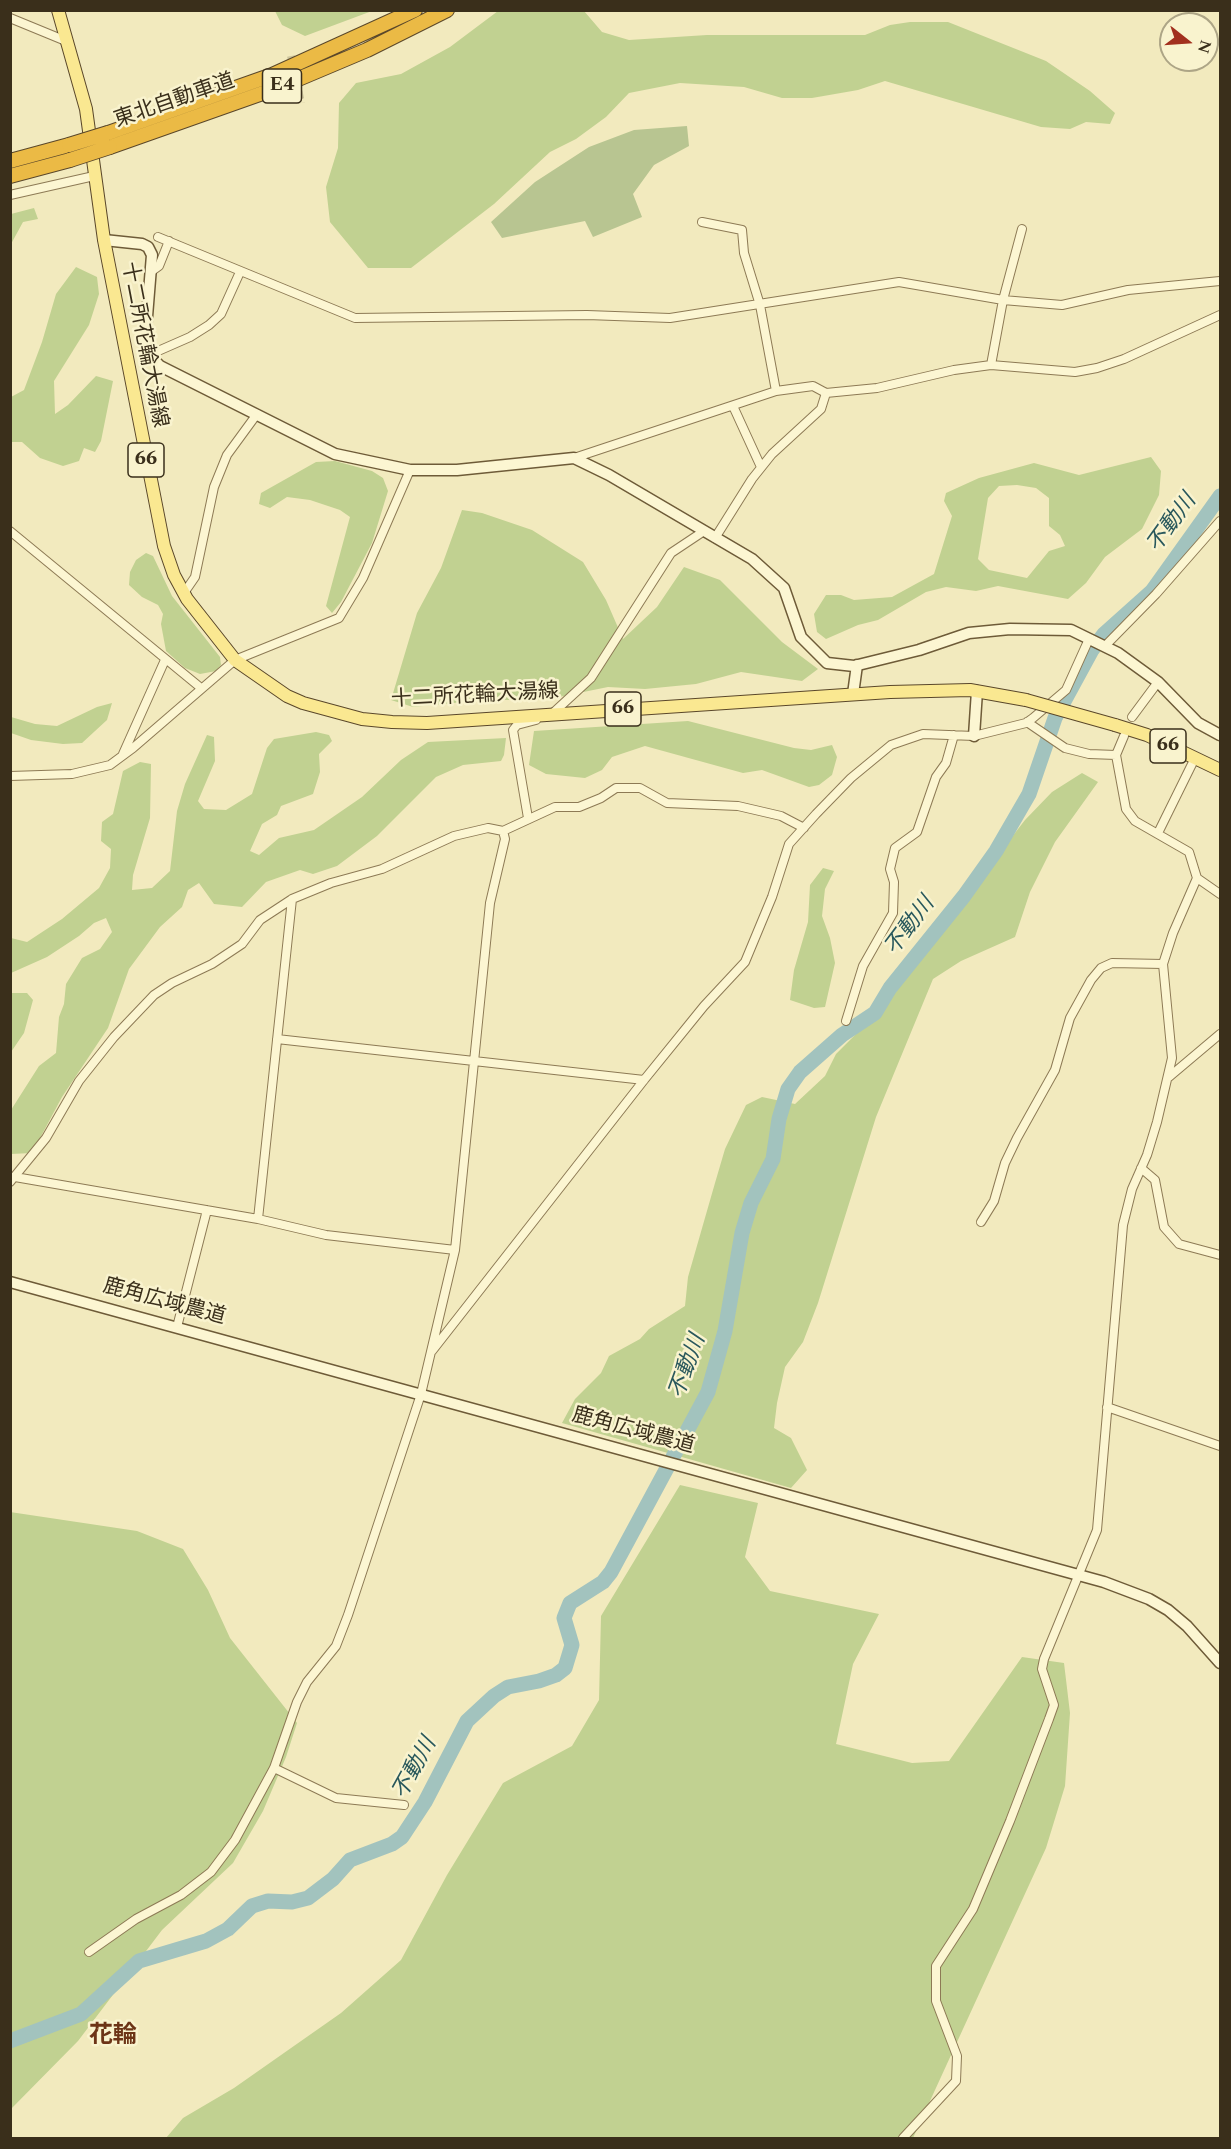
<!DOCTYPE html>
<html>
<head>
<meta charset="utf-8">
<style>
  body { margin:0 }
  #map { position:relative; width:1231px; height:2149px; overflow:hidden; background:#f2eabe; font-family:Spectral,serif }
  canvas { display:block }
  .frame { position:absolute; inset:0; border:12px solid #3a2f1b; pointer-events:none }
  .north { position:absolute; left:1159px; top:12px; width:60px; height:60px; box-sizing:border-box; background:#f9f3ce; border:2px solid #ada586; border-radius:50%; rotate:107deg; font-size:16px; font-weight:700; line-height:24px; text-align:center; color:#3a2f1b }
  .north::after { content:''; display:block; margin:auto; width:21px; height:27px; background:#a2301e; clip-path:polygon(50% 0,100% 100%,50% 72%,0 100%) }
</style>
</head>
<body>
<div id="map">
<canvas width="1231" height="2149"></canvas>
<div class="frame"></div>
<div class="north">N</div>
</div>
<script>
const c = document.querySelector('canvas').getContext('2d');
c.lineJoin = 'round';
function paint(path, color) {
  c.fillStyle = color;
  c.fill(path, 'evenodd');
}
function poly(rows) {
  const path = new Path2D();
  for (const r of rows) {
    path.moveTo(r[0], r[1]);
    for (let i = 2; i < r.length; i += 2) path.lineTo(r[i], r[i + 1]);
  }
  return path;
}
function strokePath(path, color, width, dash) {
  c.strokeStyle = color;
  c.lineWidth = width;
  c.lineCap = dash ? 'butt' : 'round';
  c.setLineDash(dash || []);
  c.stroke(path);
}
function write(font, color, halo, rows, align = 'center') {
  c.font = font + ' Spectral,"Noto Sans JP",serif';
  c.lineWidth = 5;
  c.setLineDash([]);
  c.textBaseline = 'middle';
  c.strokeStyle = halo;
  c.fillStyle = color;
  for (const [text, x, y, turn = 0] of rows) {
    c.save();
    c.translate(x, y);
    c.rotate((+turn || 0) * Math.PI / 180);
    c.textAlign = isNaN(turn) ? turn : align;
    if (halo) c.strokeText(text, 0, 0);
    c.fillText(text, 0, 0);
    c.restore();
  }
}
paint(poly([
  [275,11,372,11,305,36,282,25],
  [498,11,584,11,602,32,629,40,707,35,865,35,890,25,910,22,948,22,1046,61,1090,91,1115,113,1110,124,1086,122,1070,129,1041,127,885,81,858,90,812,98,782,98,744,87,680,83,629,93,606,117,576,139,550,152,494,204,411,268,368,268,330,222,326,187,338,148,339,103,356,83,401,74,450,47],
  [34,208,38,219,23,222,11,244,11,214],
  [76,267,97,277,99,294,89,325,54,381,55,414,68,405,96,376,113,381,101,441,95,452,84,448,79,461,63,466,40,458,22,442,11,442,11,397,24,390,42,342,56,294],
  [1151,457,1161,471,1159,495,1142,529,1105,557,1086,583,1068,599,998,586,976,591,946,587,926,592,878,620,858,625,826,639,817,632,814,614,826,595,841,595,854,600,892,597,934,574,952,516,944,501,946,493,979,478,1034,463,1079,475],
  [1017,485,1036,488,1049,498,1049,526,1060,535,1065,546,1049,551,1027,578,989,570,978,559,988,498,999,486],
  [335,461,372,471,383,478,388,491,372,543,341,602,332,613,326,606,350,517,340,510,310,500,287,497,270,508,259,504,261,493,316,462],
  [462,510,482,513,532,530,583,562,606,600,623,639,657,607,684,567,720,580,782,642,818,669,802,681,741,672,696,684,645,689,608,687,544,700,483,700,413,707,391,700,417,613,441,568],
  [146,553,153,556,172,596,220,657,221,665,216,671,200,674,185,668,166,651,161,624,163,614,158,605,142,597,129,585,130,572,136,560],
  [112,703,107,720,82,743,63,744,31,740,11,733,11,717,35,724,57,726,97,707],
  [688,721,794,748,811,750,832,745,837,757,832,775,819,785,809,787,762,770,743,773,645,746,612,757,602,770,585,778,546,774,529,765,534,731],
  [316,732,329,735,332,741,319,754,320,772,313,794,281,806,277,815,262,824,250,851,259,855,279,838,314,830,362,797,401,760,428,742,506,738,504,755,501,761,463,765,436,777,377,836,337,866,313,874,300,870,266,882,242,907,214,904,199,883,188,890,182,907,160,927,129,969,108,1028,62,1097,32,1153,11,1154,11,1110,39,1066,56,1053,59,1017,64,1004,66,984,82,958,100,949,112,932,106,918,94,923,79,936,47,957,11,973,11,938,27,942,62,919,99,888,110,868,111,849,101,841,102,822,113,814,123,771,140,762,151,764,150,818,133,875,132,890,152,888,170,871,177,811,185,784,207,735,214,737,215,761,198,801,204,809,226,810,252,794,267,748,274,739],
  [1082,773,1098,782,1055,842,1030,892,1015,937,961,961,933,979,876,1117,818,1303,803,1342,785,1367,777,1403,774,1428,791,1438,807,1470,791,1488,562,1423,575,1399,601,1373,609,1356,640,1339,649,1329,685,1306,688,1277,715,1183,725,1149,746,1105,762,1097,795,1104,825,1076,836,1054,872,1018,1025,820,1052,792],
  [823,868,834,871,825,889,822,916,830,938,835,963,825,1007,814,1008,790,1000,794,970,808,922,810,885],
  [11,993,27,993,33,1000,24,1033,11,1052],
  [680,1485,758,1503,745,1557,770,1591,879,1614,853,1664,836,1744,912,1763,949,1761,1022,1657,1064,1663,1070,1713,1065,1786,1046,1848,913,2138,166,2138,183,2118,234,2088,341,2013,401,1960,447,1875,503,1783,572,1746,599,1700,601,1616],
  [10,1512,137,1531,183,1549,208,1590,230,1638,297,1723,286,1757,263,1811,233,1863,162,1930,78,2041,11,2109]
]), '#c1d191');
paint(poly([
  [687,126,689,146,654,165,633,194,642,217,593,237,585,221,502,238,491,222,535,182,589,147,634,130]
]), '#b8c591');
strokePath(poly([
  [10,2041,81,2014,139,1961,206,1941,228,1929,252,1906,268,1901,292,1902,308,1898,333,1879,350,1860,392,1844,402,1837,425,1802,467,1721,494,1696,508,1687,539,1681,556,1675,565,1668,572,1645,564,1618,570,1603,603,1582,611,1572,708,1392,725,1331,742,1233,751,1203,773,1159,779,1119,788,1089,800,1072,842,1035,875,1013,890,988,964,896,996,851,1029,794,1055,718,1092,650,1104,634,1152,591,1220,496]
]), '#a2c3be', 15);
strokePath(poly([
  [291,56,301,103]
]), '#cdc59d', 8, [8, 4]);
const street = poly([
  [10,18,66,41],
  [10,195,94,176],
  [702,222,742,230,744,253,760,305,776,391],
  [158,237,355,318,587,315,670,318,899,282,1003,300,1062,305,1128,290,1220,281],
  [152,271,159,266,169,241],
  [149,355,190,337,209,325,221,314,240,272],
  [991,365,1003,300,1022,229],
  [733,406,761,467],
  [574,458,776,391,813,386,826,393,877,388,954,370,991,365,1075,372,1097,368,1124,359,1220,315],
  [10,531,201,688],
  [715,538,752,479,772,454,821,409,826,393],
  [184,593,195,577,214,487,227,455,257,414],
  [1105,646,1156,594,1220,521],
  [553,713,591,678,671,553,704,531],
  [1132,717,1158,682],
  [1027,722,1065,748,1089,754,1116,755],
  [1124,736,1116,755,1126,809,1135,821,1189,852,1197,878,1220,894],
  [123,754,165,660],
  [10,776,72,774,110,765,133,748,235,660,339,618,363,578,410,470],
  [528,818,513,730,517,725,536,720],
  [1158,833,1195,758],
  [846,1021,863,966,893,913,894,882,890,869,895,848,917,832,936,777,946,763,954,735],
  [277,1039,644,1080],
  [1169,1077,1220,1034],
  [1141,1168,1155,1180,1164,1227,1179,1244,1220,1255],
  [15,1177,258,1219,326,1235,455,1250],
  [10,1182,46,1138,79,1081,114,1037,154,995,172,983,212,964,242,944,260,920,292,899,331,883,382,869,454,836,488,828,503,831,555,807,579,807,601,798,616,788,640,788,667,803,738,806,781,816,804,828],
  [258,1219,292,899],
  [981,1222,994,1201,1005,1163,1017,1138,1055,1070,1070,1018,1091,980,1101,968,1112,963,1163,964],
  [177,1327,207,1210],
  [432,1351,644,1080,704,1006,745,962,772,897,789,844,816,814,851,778,891,745,923,734,974,736,1026,723,1033,718,1066,690,1089,639],
  [1107,1407,1220,1446],
  [274,1768,336,1798,404,1805],
  [89,1952,136,1919,181,1895,211,1872,235,1840,274,1768,297,1702,307,1682,336,1646,348,1615,421,1394,455,1250,490,903,505,839,503,831],
  [903,2138,956,2081,957,2056,936,2001,936,1966,973,1909,1010,1821,1049,1719,1054,1705,1042,1669,1044,1659,1097,1530,1123,1225,1132,1189,1147,1155,1157,1122,1172,1058,1163,964,1173,933,1197,878]
]);
const secondary = poly([
  [104,240,142,244,148,247,152,255,145,341,149,355,160,366,335,454,410,470,457,470,574,458,609,475,752,559,784,588,801,637,827,663,854,666,919,650,969,633,1010,629,1071,630,1118,653,1158,682,1198,723,1220,735],
  [853,694,857,665],
  [974,736,977,691],
  [10,1282,1104,1582,1149,1599,1168,1610,1187,1626,1220,1663]
]);
const primary = poly([
  [58,10,86,109,104,240,164,546,174,575,187,599,235,660,287,696,303,703,362,719,392,722,427,723,890,692,970,690,1026,700],
  [1115,725,1147,735,1220,770]
]);
const highway = poly([
  [108,133,272,75,415,10],
  [110,147,277,88,367,50,447,10],
  [10,161,69,145],
  [10,176,70,160]
]);
strokePath(street, '#8d7a55', 10);
strokePath(secondary, '#6e5b38', 13);
strokePath(primary, '#5a472a', 14);
strokePath(highway, '#5a472a', 16);
strokePath(street, '#fcf6d2', 8);
strokePath(secondary, '#fcf6d2', 10);
strokePath(primary, '#fae891', 12);
strokePath(highway, '#ebba45', 14);
const primaryBridge = poly([
  [1026,700,1115,725]
]);
const highwayBridge = poly([
  [69,145,108,133],
  [70,160,110,147]
]);
strokePath(primaryBridge, '#5a472a', 14, []);
strokePath(highwayBridge, '#5a472a', 16, []);
strokePath(primaryBridge, '#fae891', 12);
strokePath(highwayBridge, '#ebba45', 14);
for (const [x, y, w] of [
  [282,86,39],
  [146,460,36],
  [623,709,36],
  [1168,746,36]
]) {
  const box = new Path2D();
  box.roundRect(x - w / 2, y - 17, w, 34, 4.5);
  c.fillStyle = '#f9f3ce';
  c.fill(box);
  strokePath(box, '#3a2f1b', 1.5);
}
write('bold 20px', '#3a2f1b', null, [
  ["E4",282,86],
  ["66",146,460],
  ["66",623,709],
  ["66",1168,746]
]);
write('21px', '#3a2f1b', '#f9f3ce', [
  ["東北自動車道",175,102,-19],
  ["十二所花輪大湯線",143,345,79],
  ["十二所花輪大湯線",475,697,-3],
  ["鹿角広域農道",164,1303,15],
  ["鹿角広域農道",633,1432,15]
]);
write('italic 22px', '#29585c', '#f9f3ce', [
  ["不動川",1173,524,-54],
  ["不動川",911,927,-53],
  ["不動川",689,1367,-70],
  ["不動川",416,1769,-61]
]);
write('bold 24px', '#6c3416', '#f9f3ce', [
  ["花輪",113,2037]
]);
</script>
</body>
</html>
